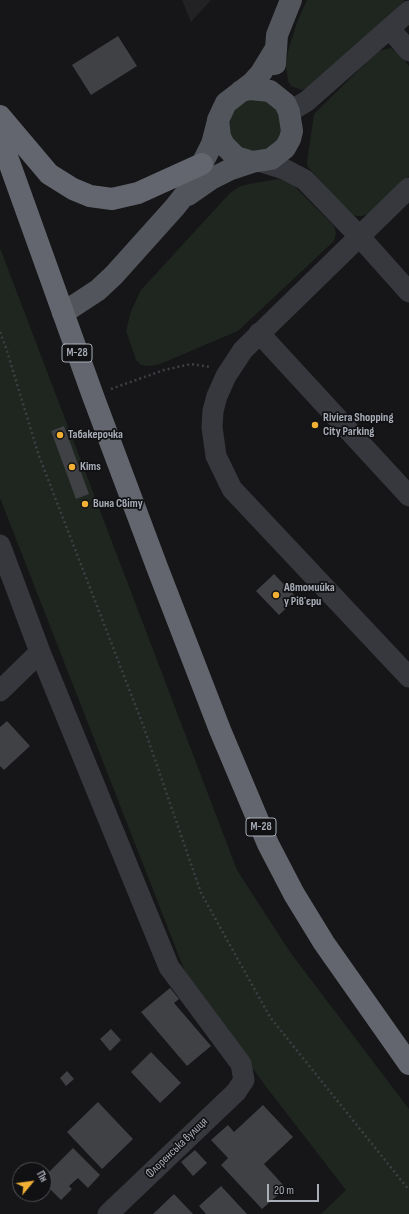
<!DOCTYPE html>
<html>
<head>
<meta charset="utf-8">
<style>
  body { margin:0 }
  #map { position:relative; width:409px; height:1214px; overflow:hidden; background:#161618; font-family:"Sofia Sans Condensed",sans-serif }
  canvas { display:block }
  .north { position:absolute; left:12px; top:1162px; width:40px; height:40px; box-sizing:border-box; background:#111113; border:1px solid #4d4f55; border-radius:50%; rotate:61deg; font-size:11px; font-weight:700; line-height:16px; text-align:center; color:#a8adb8 }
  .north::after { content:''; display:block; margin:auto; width:14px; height:18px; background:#f2b134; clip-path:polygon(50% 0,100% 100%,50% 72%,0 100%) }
  .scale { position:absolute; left:267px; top:1184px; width:52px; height:18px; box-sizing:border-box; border:2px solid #a8adb8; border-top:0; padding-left:5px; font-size:12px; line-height:14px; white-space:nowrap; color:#a8adb8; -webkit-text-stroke:3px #111113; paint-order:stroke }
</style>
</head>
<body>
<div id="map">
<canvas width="409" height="1214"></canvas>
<div class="north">Пн</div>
<div class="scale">20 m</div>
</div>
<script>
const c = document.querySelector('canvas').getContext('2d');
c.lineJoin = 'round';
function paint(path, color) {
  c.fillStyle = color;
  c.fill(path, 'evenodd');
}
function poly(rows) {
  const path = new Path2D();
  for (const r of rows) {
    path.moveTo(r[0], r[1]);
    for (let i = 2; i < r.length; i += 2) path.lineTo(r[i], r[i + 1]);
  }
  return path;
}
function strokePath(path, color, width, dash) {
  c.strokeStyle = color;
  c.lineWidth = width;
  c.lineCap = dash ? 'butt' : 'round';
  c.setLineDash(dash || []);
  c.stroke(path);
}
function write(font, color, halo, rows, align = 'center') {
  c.font = font + ' "Sofia Sans Condensed",sans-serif';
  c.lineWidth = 3.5;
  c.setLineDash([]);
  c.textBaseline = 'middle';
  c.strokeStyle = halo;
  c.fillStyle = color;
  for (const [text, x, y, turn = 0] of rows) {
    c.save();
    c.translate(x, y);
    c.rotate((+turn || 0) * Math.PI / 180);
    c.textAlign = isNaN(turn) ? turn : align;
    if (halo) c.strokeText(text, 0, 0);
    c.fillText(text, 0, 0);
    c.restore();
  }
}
paint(poly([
  [182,0,211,0,191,22]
]), '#222225');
paint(poly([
  [307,0,405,0,315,85,302,90,291,86,288,81,286,66,288,51,297,22],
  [391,48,397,52,409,66,409,176,369,214,362,216,356,216,350,214,308,167,307,162,314,114,378,51],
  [244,97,273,100,287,126,273,153,233,149,225,120],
  [278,179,285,180,292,184,334,226,336,233,334,241,238,331,160,364,150,366,141,365,136,360,126,331,131,311,141,290,230,193,239,187,249,184],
  [0,248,237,870,290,952,409,1109,409,1214,321,1214,346,1190,267,1088,189,982,0,498]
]), '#1e261f');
paint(poly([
  [118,36,137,66,91,95,72,65],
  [64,426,89,494,76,499,51,431],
  [274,574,297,598,279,615,256,591],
  [7,721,30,746,4,770,0,766,0,727],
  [170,988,179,999,174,1003,211,1046,187,1066,141,1012],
  [111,1029,121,1040,110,1051,100,1039],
  [151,1052,181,1083,160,1103,131,1072],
  [67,1071,74,1079,66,1086,60,1078],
  [98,1102,133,1139,102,1169,67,1132],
  [263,1105,293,1137,264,1164,286,1188,262,1209,221,1165,228,1158,211,1140,228,1125,234,1132],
  [73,1148,100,1175,88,1188,78,1178,69,1186,72,1189,61,1200,44,1183,44,1177],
  [195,1150,207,1163,193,1176,181,1162],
  [221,1186,247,1214,206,1214,199,1206],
  [174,1194,193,1214,153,1214]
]), '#404145');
strokePath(poly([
  [0,332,6,348,39,456,143,725,201,893,270,1017,409,1190],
  [111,389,164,370,191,364,210,367]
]), '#3d3f44', 2.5, [2, 3]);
strokePath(poly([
  [390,29,409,51],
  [289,112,307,101,409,11],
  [262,162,284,169,305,180,359,236,409,292],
  [409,188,243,350,226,376,217,396,213,411,212,427,216,456,232,489,409,677],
  [259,333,409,496],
  [0,545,40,652,169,967,241,1064,244,1080,236,1092,108,1214],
  [0,691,40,652]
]), '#37383d', 21);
strokePath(poly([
  [275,64,277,35,291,0],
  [241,91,250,89,270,91,285,103,289,112,292,131,290,139,285,148,271,159,252,162,236,157,224,145,220,137,218,120,226,103,252,83,261,73,275,50],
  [188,195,211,179,231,169,252,162],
  [63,313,98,290,114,275,175,207,190,188,212,144,218,121]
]), '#53555c', 22);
strokePath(poly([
  [0,116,49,174,73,189,90,196,112,199,138,193,202,164],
  [0,137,93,396,157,567,220,730,268,844,294,894,324,943,409,1064]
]), '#63666e', 22);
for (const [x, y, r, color] of [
  [315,425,4,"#f2b134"],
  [60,435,4,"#f2b134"],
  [72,467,4,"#f2b134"],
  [85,504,4,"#f2b134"],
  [276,595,4,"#f2b134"]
]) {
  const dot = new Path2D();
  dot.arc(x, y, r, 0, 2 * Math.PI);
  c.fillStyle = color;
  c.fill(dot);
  strokePath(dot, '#111113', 1.5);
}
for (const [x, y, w] of [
  [77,353,30],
  [261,827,30]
]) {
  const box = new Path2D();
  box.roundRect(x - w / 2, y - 9, w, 18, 3);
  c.fillStyle = '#111113';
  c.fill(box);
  strokePath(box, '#a8adb8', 1);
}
write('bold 11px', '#a8adb8', null, [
  ["М-28",77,353],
  ["М-28",261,827]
]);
write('bold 12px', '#a8adb8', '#111113', [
  ["Riviera Shopping",323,418],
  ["City Parking",323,432],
  ["Табакерочка",68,435],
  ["Kims",80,467],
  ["Вина Світу",93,504],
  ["Автомийка",284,588],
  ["у Рівʼєри",284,602]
], 'left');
write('12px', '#a8adb8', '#111113', [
  ["Флоренська вулиця",177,1148,-44]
]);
</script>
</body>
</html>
